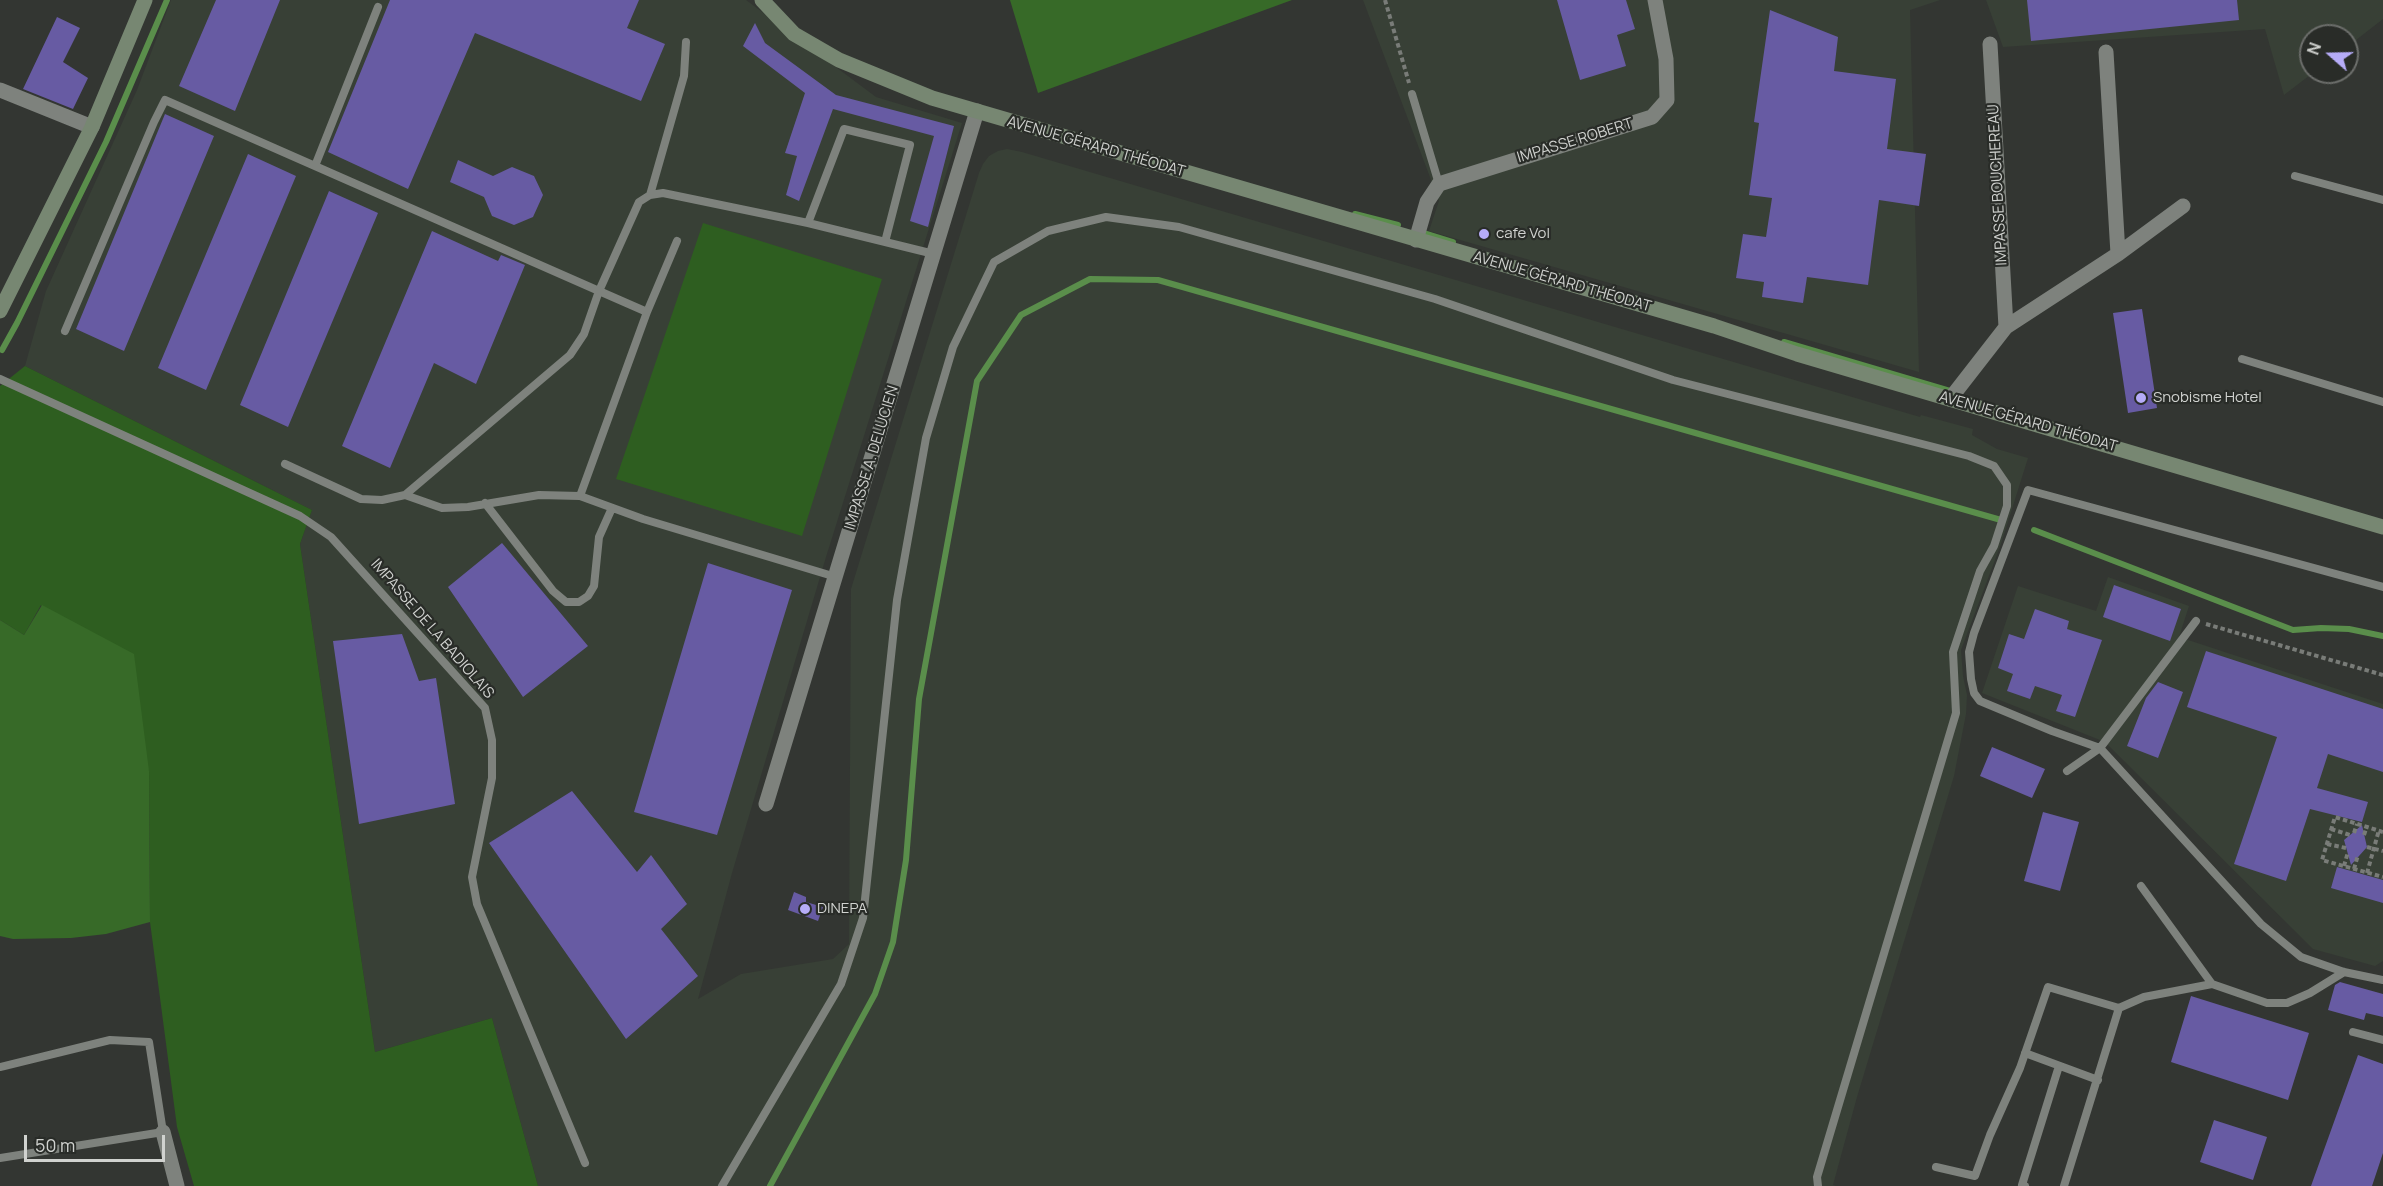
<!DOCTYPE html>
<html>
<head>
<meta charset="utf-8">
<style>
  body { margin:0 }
  #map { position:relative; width:2383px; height:1186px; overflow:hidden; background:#333632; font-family:Manrope,sans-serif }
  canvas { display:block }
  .north { position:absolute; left:2299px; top:24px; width:60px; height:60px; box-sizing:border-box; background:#292c28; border:2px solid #6c6e6b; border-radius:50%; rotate:290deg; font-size:16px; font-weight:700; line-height:24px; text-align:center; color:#d0d2cf }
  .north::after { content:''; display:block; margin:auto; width:21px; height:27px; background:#b6acf8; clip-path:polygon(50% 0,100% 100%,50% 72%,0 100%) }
  .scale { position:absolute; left:24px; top:1135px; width:141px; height:27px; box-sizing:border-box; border:3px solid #d0d2cf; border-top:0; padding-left:8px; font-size:18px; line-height:21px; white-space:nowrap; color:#d0d2cf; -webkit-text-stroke:4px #292c28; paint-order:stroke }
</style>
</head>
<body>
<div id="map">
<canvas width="2383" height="1186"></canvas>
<div class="north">N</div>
<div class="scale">50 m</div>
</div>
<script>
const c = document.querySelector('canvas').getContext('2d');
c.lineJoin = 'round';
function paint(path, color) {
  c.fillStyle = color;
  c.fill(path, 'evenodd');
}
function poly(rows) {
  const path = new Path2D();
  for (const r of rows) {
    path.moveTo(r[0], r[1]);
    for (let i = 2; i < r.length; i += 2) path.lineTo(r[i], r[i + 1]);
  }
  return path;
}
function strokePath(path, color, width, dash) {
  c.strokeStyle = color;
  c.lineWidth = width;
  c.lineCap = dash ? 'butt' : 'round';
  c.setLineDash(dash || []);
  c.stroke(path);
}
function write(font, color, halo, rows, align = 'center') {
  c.font = font + ' Manrope,sans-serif';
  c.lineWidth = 4.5;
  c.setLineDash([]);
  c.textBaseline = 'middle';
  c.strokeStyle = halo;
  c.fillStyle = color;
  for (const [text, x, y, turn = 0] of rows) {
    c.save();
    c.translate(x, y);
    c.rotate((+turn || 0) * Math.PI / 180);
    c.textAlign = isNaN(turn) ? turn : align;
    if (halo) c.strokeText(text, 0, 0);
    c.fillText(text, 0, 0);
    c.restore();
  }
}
paint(poly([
  [171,0,746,0,876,97,962,123,826,557,732,873,698,999,741,974,833,959,849,944,851,589,979,173,983,164,989,156,998,151,1007,149,1022,152,1920,417,1921,415,1973,429,1972,435,1997,449,2028,458,2001,544,1961,650,1963,676,1967,695,1966,714,1954,776,1857,1097,1833,1185,1836,1186,538,1186,492,1018,375,1052,300,544,312,510,25,366,46,291,137,90],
  [1363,0,1940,0,1910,10,1919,372,1429,231,1439,201],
  [1986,0,2383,0,2383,19,2347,47,2347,36,2311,36,2311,72,2314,72,2284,95,2265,29,2003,47],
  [2108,577,2189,606,2179,637,2383,704,2383,961,2375,966,2313,949,2105,742,1982,693,2018,586,2096,611]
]), '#384036');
paint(poly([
  [703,223,882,279,802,536,616,479],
  [25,366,312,510,300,544,375,1052,492,1018,538,1186,194,1186,177,1127,150,922,149,771,41,605,24,635,0,620,0,386]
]), '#2e5e20');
paint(poly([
  [1010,0,1292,0,1038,93],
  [42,605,134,654,149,771,150,922,106,934,71,938,13,939,0,936,0,620,24,635]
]), '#376a28');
strokePath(poly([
  [1355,214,1398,225],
  [1424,233,1453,242],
  [1784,342,1950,391],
  [2,350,17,323,106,142,167,0],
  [2034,530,2293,630,2321,628,2349,629,2383,636],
  [770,1186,875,994,893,942,906,860,919,699,977,381,1021,315,1090,279,1158,280,2001,520]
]), '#5a8e4b', 6);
paint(poly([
  [216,0,280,0,235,111,179,86],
  [390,0,639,0,627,28,665,44,641,101,475,33,408,189,328,152],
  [1557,0,1626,0,1635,29,1617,35,1626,66,1580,80],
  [2027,0,2237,0,2239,20,2031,41],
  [1770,10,1838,37,1834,71,1896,79,1887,149,1926,154,1919,206,1879,200,1868,285,1807,277,1803,303,1762,297,1764,282,1736,278,1743,234,1766,237,1772,198,1749,195,1759,123,1754,122],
  [57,17,80,28,63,62,88,78,73,109,23,89],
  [755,23,765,43,836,95,954,126,928,227,910,221,934,136,833,109,799,201,786,195,797,156,785,153,805,93,743,46],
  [165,114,214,136,124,351,76,329],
  [248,154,296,176,206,390,158,368],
  [458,160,493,176,512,167,534,176,543,195,533,217,514,225,492,216,484,197,450,182],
  [329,191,378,213,288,427,240,405],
  [432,231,498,261,501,255,525,265,476,384,434,363,390,468,342,446],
  [2142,309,2157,408,2128,413,2113,313],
  [502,543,588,646,523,697,448,587],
  [708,563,792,590,717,835,634,812],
  [2114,585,2181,609,2170,641,2103,617],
  [2035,609,2069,621,2067,629,2102,640,2075,717,2056,711,2062,695,2035,686,2030,699,2007,691,2013,674,1998,668,2009,634,2024,639],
  [402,634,419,681,436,678,455,804,359,824,333,641],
  [2206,651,2383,709,2383,772,2328,754,2317,788,2368,802,2362,822,2310,809,2286,881,2234,864,2277,737,2187,707],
  [2158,682,2183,692,2158,758,2127,746,2146,698],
  [1992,747,2045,769,2032,798,1980,776],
  [572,791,637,872,651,855,687,904,661,929,698,976,626,1039,489,843],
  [2043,812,2079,822,2060,891,2024,881],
  [2362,825,2367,847,2351,865,2344,840],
  [2337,867,2383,880,2383,903,2331,888],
  [794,892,806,897,806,902,823,907,818,921,788,910],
  [2340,982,2383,994,2383,1017,2366,1013,2364,1020,2328,1010,2335,985],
  [2191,996,2309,1033,2288,1100,2171,1062],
  [2358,1055,2383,1064,2383,1153,2372,1186,2311,1186],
  [2214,1120,2267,1137,2253,1180,2200,1162]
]), '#675ba3');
strokePath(poly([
  [1385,0,1409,83],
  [2206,624,2383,675],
  [2331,829,2350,835],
  [2383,832,2335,817,2322,860,2383,877],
  [2354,833,2357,824],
  [2364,835,2367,826],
  [2327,844,2346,848],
  [2367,847,2383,851],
  [2344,866,2348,852],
  [2354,869,2358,855],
  [2367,873,2379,830]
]), '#797c78', 4, [4.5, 3]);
strokePath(poly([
  [1412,94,1439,184],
  [315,166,378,7],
  [2295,176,2383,200],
  [650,195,684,76,686,42],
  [808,223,844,129,910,145,885,242],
  [647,312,677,241],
  [65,331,154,122,165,100,599,291,639,202,650,195,663,193,808,223,934,254],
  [2242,359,2383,402],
  [0,379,300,516,331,537,485,708,492,740,492,778,472,877,477,904,585,1163],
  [285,464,361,499,382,500,405,495,570,355,584,334,599,291,647,312,580,496],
  [405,495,442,508,468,507,539,495,580,496,643,519,836,577],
  [485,503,553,591,566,602,579,602,588,596,594,586,599,537,612,508],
  [2383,587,2028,490,1974,633,1969,652,1971,679,1974,693,1980,701,2052,731,2100,748,2261,924,2301,957,2344,972,2383,980],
  [2067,771,2100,748,2196,621],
  [2141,886,2212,984],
  [2353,1032,2383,1040],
  [2025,1053,2098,1080],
  [0,1067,110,1040,149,1042,163,1132,0,1158],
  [1936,1167,1975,1176,1990,1135,2020,1068,2048,987,2119,1008,2144,997,2212,984,2267,1003,2287,1003,2310,993,2344,972],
  [722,1186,841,984,863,918,897,600,926,438,953,347,994,262,1048,231,1106,217,1179,227,1435,299,1673,380,1969,456,1994,466,2007,485,2007,506,1994,546,1980,571,1953,652,1956,713,1817,1177,1818,1186],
  [2025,1186,2022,1185,2059,1066],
  [2064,1186,2119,1008]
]), '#7e827d', 8);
strokePath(poly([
  [1990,44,2006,327],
  [2106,52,2118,254],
  [0,90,92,127],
  [1416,240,1427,202,1439,184,1652,117,1667,100,1666,59,1655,0],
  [1950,399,2006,327,2118,254,2183,206],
  [766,804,977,111],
  [163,1132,177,1186]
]), '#7e827d', 15);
strokePath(poly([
  [762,0,794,34,839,60,932,98,1714,326,1797,354,2383,527],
  [0,311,92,127,145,0]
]), '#778772', 15);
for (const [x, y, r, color] of [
  [1484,234,6,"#b6acf8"],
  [2141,398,6,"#b6acf8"],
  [805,909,6,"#b6acf8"]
]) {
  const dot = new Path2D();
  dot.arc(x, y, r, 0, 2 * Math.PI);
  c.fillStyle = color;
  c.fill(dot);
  strokePath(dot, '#292c28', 2);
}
write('15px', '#d0d2cf', '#292c28', [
  ["IMPASSE ROBERT",1575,141,-17],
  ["AVENUE GÉRARD THÉODAT",1096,147,16],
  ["IMPASSE BOUCHEREAU",1998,185,-93],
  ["AVENUE GÉRARD THÉODAT",1562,282,16],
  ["AVENUE GÉRARD THÉODAT",2028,422,16],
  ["IMPASSE A. DELUCIEN",872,458,-73],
  ["IMPASSE DE LA BADIOLAIS",432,629,49]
]);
write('15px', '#d0d2cf', '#292c28', [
  ["cafe Vol",1496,234],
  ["Snobisme Hotel",2153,398],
  ["DINEPA",817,909]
], 'left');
</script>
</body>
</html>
